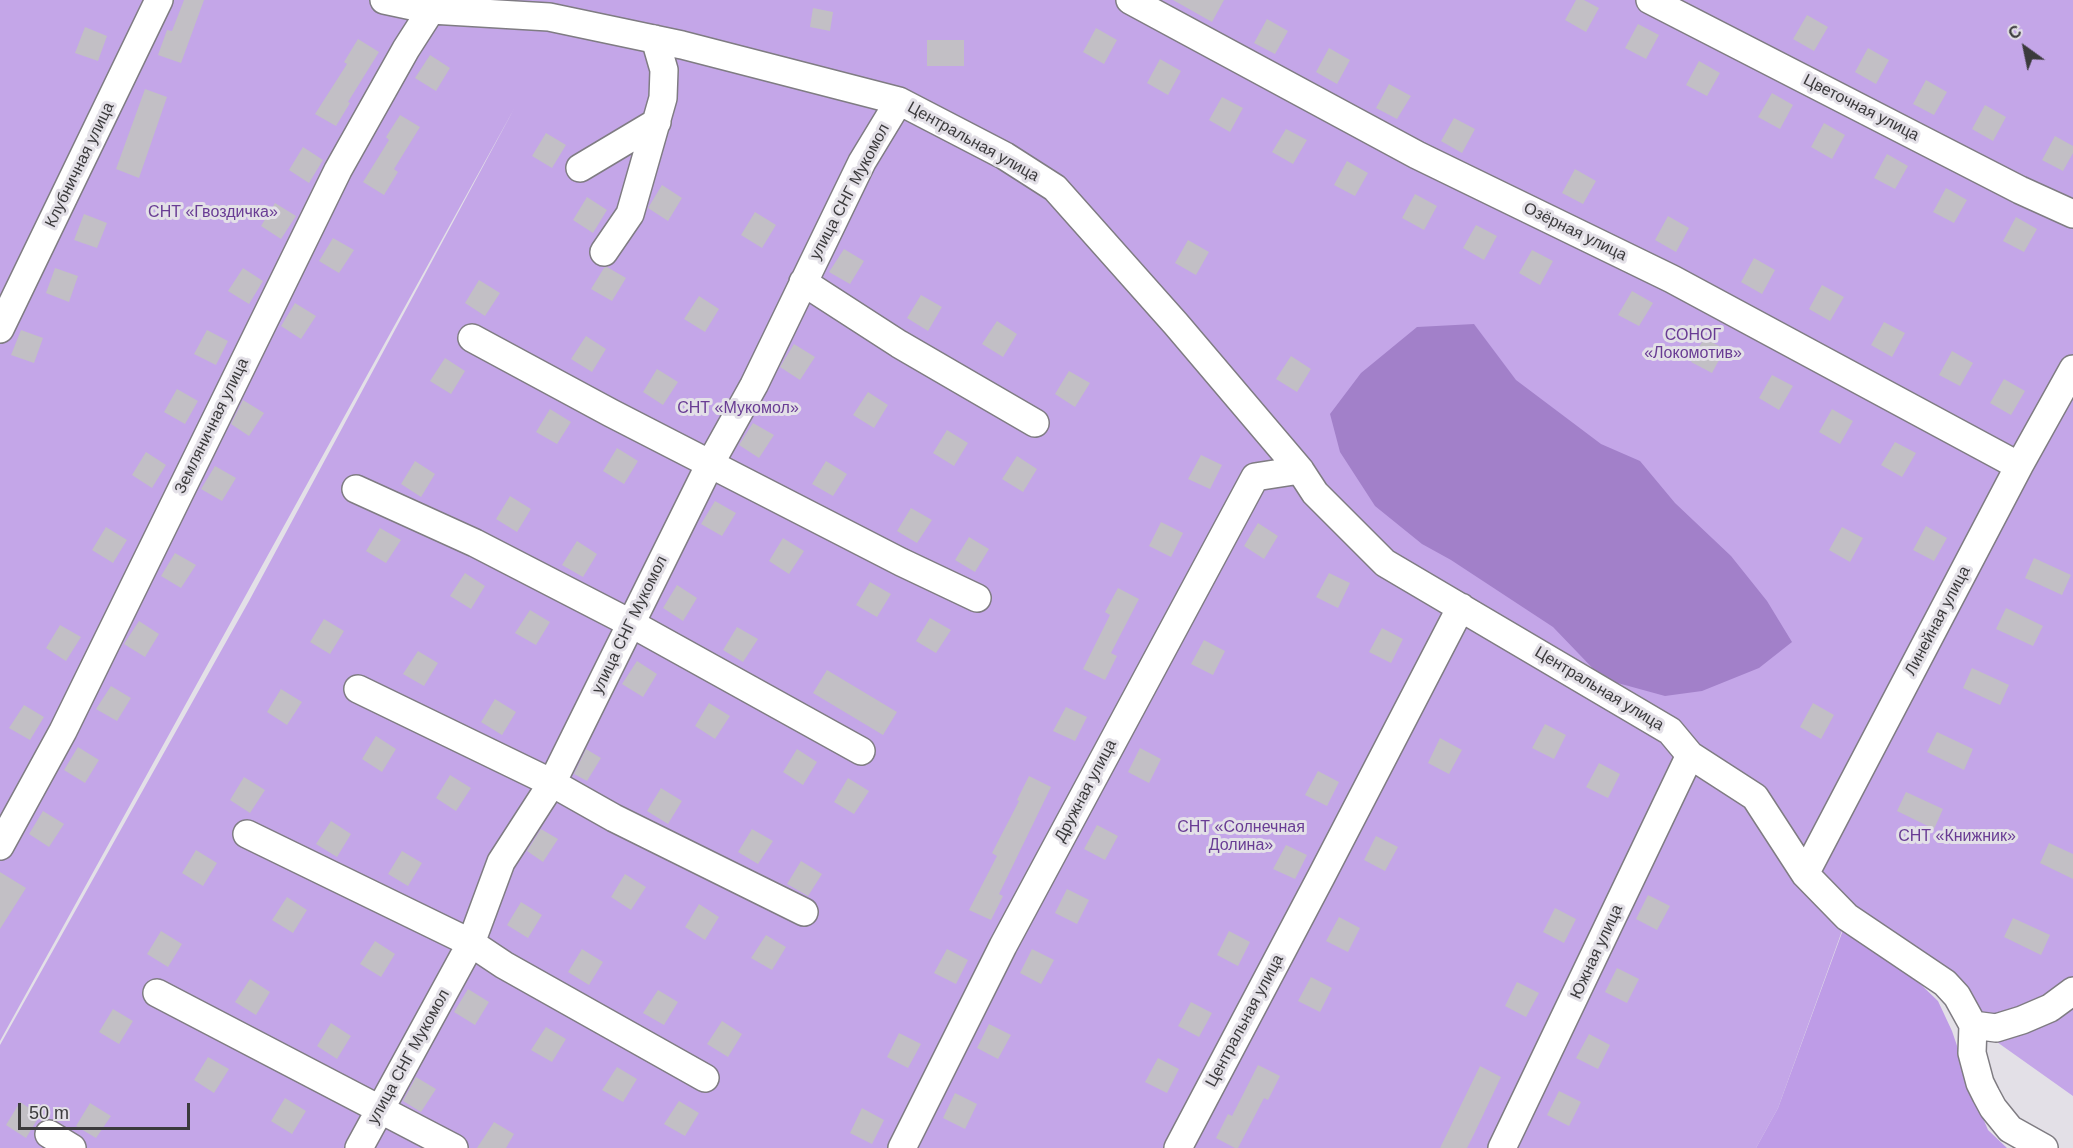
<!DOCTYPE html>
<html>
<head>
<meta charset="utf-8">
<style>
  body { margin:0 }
  #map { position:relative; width:2073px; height:1148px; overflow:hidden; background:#e3e0e7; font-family:Helvetica,sans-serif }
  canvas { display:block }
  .north { position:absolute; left:1995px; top:18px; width:60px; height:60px; -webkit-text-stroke:4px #e3e0e7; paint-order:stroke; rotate:327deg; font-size:16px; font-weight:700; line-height:24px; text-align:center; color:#3b3a3c }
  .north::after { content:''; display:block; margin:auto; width:21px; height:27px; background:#3b3a3c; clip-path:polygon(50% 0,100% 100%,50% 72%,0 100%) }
  .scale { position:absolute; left:18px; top:1103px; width:172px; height:27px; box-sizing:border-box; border:3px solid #3b3a3c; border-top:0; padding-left:8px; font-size:18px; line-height:21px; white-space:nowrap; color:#3b3a3c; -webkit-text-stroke:4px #e3e0e7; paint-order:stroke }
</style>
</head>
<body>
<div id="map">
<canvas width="2073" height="1148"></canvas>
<div class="north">С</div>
<div class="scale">50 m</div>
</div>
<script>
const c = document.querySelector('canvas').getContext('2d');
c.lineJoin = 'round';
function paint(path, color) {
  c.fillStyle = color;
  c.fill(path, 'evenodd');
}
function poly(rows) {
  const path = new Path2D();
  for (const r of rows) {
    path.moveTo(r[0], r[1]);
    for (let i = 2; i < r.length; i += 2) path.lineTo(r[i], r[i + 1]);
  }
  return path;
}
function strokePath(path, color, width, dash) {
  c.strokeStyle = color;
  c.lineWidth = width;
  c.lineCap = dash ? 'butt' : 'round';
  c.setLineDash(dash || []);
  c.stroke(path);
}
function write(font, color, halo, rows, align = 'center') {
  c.font = font + ' Helvetica,sans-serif';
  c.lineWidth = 6;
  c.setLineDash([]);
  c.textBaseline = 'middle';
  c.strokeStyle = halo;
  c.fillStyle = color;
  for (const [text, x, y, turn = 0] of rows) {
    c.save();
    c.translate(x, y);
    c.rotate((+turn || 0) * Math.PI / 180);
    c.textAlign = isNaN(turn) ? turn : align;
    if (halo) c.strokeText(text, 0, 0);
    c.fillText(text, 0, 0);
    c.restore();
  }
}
paint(poly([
  [0,0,2073,0,2073,1096,1973,1025,1929,973,1874,919,1809,876,1847,917,1778,1108,1756,1148,0,1148,0,1045,249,601,515,107,0,1041]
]), '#c4a6e8');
paint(poly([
  [1843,930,1873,947,1913,977,1938,1001,1952,1031,1975,1099,1988,1130,2007,1148,1756,1148,1778,1108]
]), '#be9ce7');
paint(poly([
  [1474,324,1516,380,1601,444,1640,461,1675,503,1731,556,1767,601,1792,642,1759,668,1702,691,1665,696,1603,679,1553,627,1451,560,1422,544,1375,506,1340,452,1330,414,1361,373,1417,327]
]), '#a280c9');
paint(poly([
  [184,0,204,0,181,63,158,55,167,30,172,31],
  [1173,0,1224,0,1212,22],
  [1576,0,1584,0,1599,8,1586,32,1565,20],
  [813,8,833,12,830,31,810,27],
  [1807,15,1828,27,1814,51,1793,39],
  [1267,19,1288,31,1275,54,1254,43],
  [1638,24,1659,35,1646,59,1625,48],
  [85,27,107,36,98,61,75,53],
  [1096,28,1117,40,1104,64,1083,52],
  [358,39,379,52,348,102,350,103,336,126,315,114,347,64,344,62],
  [927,40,964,40,964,66,927,66],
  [1329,48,1350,60,1337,84,1316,72],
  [1868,48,1889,60,1876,84,1855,72],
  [430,55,450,68,436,91,415,78],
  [1160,59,1181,71,1168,95,1147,83],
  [1699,61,1720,73,1707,96,1686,85],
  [1926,80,1947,92,1934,115,1913,104],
  [1389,84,1411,96,1397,119,1376,108],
  [145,89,167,97,139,178,116,169],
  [1772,93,1793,105,1780,129,1758,117],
  [1222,97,1243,108,1230,132,1209,120],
  [1985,105,2006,117,1993,141,1972,129],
  [400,115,420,127,394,169,398,172,384,195,363,182,389,140,386,137],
  [1454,118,1475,129,1462,153,1441,141],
  [1824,123,1845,135,1832,159,1811,147],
  [1286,129,1307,140,1293,164,1272,152],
  [546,133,566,145,552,168,532,156],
  [2055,136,2073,146,2073,153,2063,171,2042,160],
  [303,147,323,160,309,183,289,170],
  [1887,154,1908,166,1895,189,1874,178],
  [1347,161,1368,173,1355,196,1334,185],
  [1575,169,1596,181,1583,204,1562,193],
  [662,185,682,198,668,221,648,208],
  [1946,188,1967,200,1954,223,1933,212],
  [1415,194,1437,206,1424,230,1402,218],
  [587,197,607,210,593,233,573,220],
  [275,203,296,216,281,239,261,226],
  [755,212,776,225,762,248,741,235],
  [84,214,107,223,97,248,74,240],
  [1668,216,1689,228,1676,252,1655,240],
  [2016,217,2037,229,2024,252,2003,241],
  [1476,225,1497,236,1484,260,1463,248],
  [333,238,354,250,339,273,319,261],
  [1188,240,1209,252,1196,275,1175,263],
  [844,249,864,261,850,284,829,272],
  [1532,250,1553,261,1540,285,1519,273],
  [1754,258,1775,270,1762,294,1741,282],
  [607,267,626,278,612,301,591,289,604,268],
  [55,268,78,276,69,302,46,293],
  [243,268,263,281,249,304,228,291],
  [479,280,500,293,485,316,465,303],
  [1822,285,1844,297,1830,321,1809,309],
  [1632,291,1653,303,1639,326,1618,315],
  [921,295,942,307,928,331,907,318],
  [699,296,719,309,705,332,684,319],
  [295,303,316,316,301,339,281,326],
  [997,321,1017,334,1003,357,982,344],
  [1884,322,1905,333,1892,357,1871,345],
  [21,330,43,338,34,363,11,355],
  [207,330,228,341,216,365,194,354],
  [586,336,606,349,592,372,571,359],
  [1704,338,1725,349,1712,373,1691,362],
  [794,344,815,357,800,380,780,367],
  [1952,351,1973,363,1960,386,1939,375],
  [1291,356,1311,369,1297,392,1276,379],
  [445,358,465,371,451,394,430,381],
  [657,369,678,382,663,405,643,392],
  [1069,371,1090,383,1075,407,1055,394],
  [1772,375,1793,386,1779,410,1759,398],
  [2004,379,2025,391,2011,415,1990,403],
  [177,389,198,401,185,424,164,412],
  [868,392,888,405,874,428,853,415],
  [243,400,264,413,249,436,231,424],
  [550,409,571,422,557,444,536,432],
  [1832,409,1853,421,1840,444,1819,432],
  [753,423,774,435,759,458,739,445],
  [947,430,968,443,954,466,933,453],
  [1895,442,1916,453,1902,477,1881,465],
  [617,448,638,461,624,484,603,471],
  [146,452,166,465,152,488,132,475],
  [1201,455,1222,465,1210,489,1188,479],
  [1017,456,1037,469,1023,492,1002,479],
  [415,461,435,474,421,497,401,484],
  [826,461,847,474,833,496,812,484],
  [215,466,236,478,222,501,201,489],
  [510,496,531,509,517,532,496,519],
  [715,501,736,513,722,536,701,524],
  [911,508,932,520,917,543,897,531],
  [1161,522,1183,533,1171,557,1149,546],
  [1258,523,1278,536,1264,559,1244,546],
  [1926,526,1947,538,1934,561,1913,550],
  [106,527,127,540,113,563,92,550],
  [1842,527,1863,538,1850,562,1829,550],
  [380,528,401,540,386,563,366,551],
  [969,537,989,549,975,572,955,560],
  [783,538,804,551,789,574,769,561],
  [577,541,597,554,583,577,562,565],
  [175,553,196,565,181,588,161,576],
  [2034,558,2071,575,2062,595,2025,578],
  [465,573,485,586,471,609,450,596],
  [1329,573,1350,583,1338,608,1316,597],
  [870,582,891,594,877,617,856,605],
  [677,585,697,598,683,621,663,608],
  [1118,588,1139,599,1111,653,1117,656,1105,680,1083,669,1110,615,1105,612],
  [2006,608,2043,626,2033,646,1996,629],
  [530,610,550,622,536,645,515,633],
  [930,618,951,630,936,653,916,641],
  [324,619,344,631,330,654,310,642],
  [139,621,159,634,145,657,124,644],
  [60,625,81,637,66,661,46,648],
  [737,627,758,639,743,662,723,650],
  [1382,628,1403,639,1391,663,1369,652],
  [1204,640,1225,651,1213,675,1191,664],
  [418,651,438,663,424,686,403,674],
  [637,661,657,674,643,697,622,684],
  [1972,668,2009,685,2000,705,1963,688],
  [827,670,897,712,883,735,813,693],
  [111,686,131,698,117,721,96,709],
  [281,689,302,702,287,725,267,712],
  [495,699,516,712,502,735,481,722],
  [709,703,730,716,715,739,695,726],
  [1813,703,1834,715,1821,739,1800,727],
  [24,705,44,717,30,740,9,728],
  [1066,707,1087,717,1075,741,1053,731],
  [1545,724,1566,735,1554,759,1532,748],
  [1937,732,1973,749,1964,770,1927,752],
  [376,736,396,749,382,772,362,759],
  [1440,738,1462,750,1449,774,1428,763],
  [78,747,99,760,85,783,64,770],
  [1140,748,1161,759,1149,783,1128,772],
  [586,749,601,758,587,781,574,774],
  [797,749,817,762,803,785,783,772],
  [1599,763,1620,774,1608,798,1586,787],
  [1318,771,1339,782,1327,806,1305,795],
  [450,775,471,788,456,811,436,798],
  [1029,776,1051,787,999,894,1003,896,991,920,969,910,997,856,992,853,1019,801,1017,800],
  [244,777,265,790,250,813,230,800],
  [848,778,869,791,854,814,834,802],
  [661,788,682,801,668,824,647,811],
  [1906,792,1943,809,1934,829,1897,811],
  [43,811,64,824,49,847,29,834],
  [331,821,351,834,337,857,316,844],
  [1097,825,1118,836,1105,860,1084,849],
  [541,829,558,839,543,862,527,851],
  [752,829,773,841,758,864,738,852],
  [1376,836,1398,847,1385,871,1364,860],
  [2049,843,2073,854,2073,879,2040,863],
  [1286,845,1307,855,1295,879,1273,869],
  [196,850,217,863,203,886,182,873],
  [402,851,422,863,408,886,388,874],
  [801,861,822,874,808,896,787,884],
  [0,872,26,888,0,929],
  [625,874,646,887,631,910,611,897],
  [1067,889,1089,900,1077,924,1055,913],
  [1648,895,1670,906,1657,930,1636,919],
  [287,897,307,910,293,933,272,920],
  [521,902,542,915,528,938,507,925],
  [699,904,719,917,705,940,685,927],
  [1555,908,1576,919,1564,943,1543,932],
  [1339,917,1360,928,1348,952,1326,941],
  [2013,918,2050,935,2041,955,2004,937],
  [161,931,182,944,168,967,147,954],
  [1229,931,1250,942,1238,966,1217,955],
  [766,935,786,947,772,970,751,958],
  [375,941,395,954,381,977,360,964],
  [582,949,603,962,589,985,568,972],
  [947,949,968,960,956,984,934,973],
  [1032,949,1054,960,1041,984,1020,973],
  [1617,968,1639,979,1627,1003,1605,992],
  [1311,977,1332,988,1320,1012,1298,1001],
  [250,979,270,992,256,1015,235,1002],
  [1517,982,1539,993,1526,1017,1505,1006],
  [468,989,489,1002,475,1025,454,1012],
  [658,990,678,1002,664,1025,643,1013],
  [1191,1002,1212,1013,1199,1037,1178,1026],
  [113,1009,133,1021,119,1044,99,1032],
  [722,1021,742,1034,728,1057,707,1044],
  [331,1023,351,1036,337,1059,317,1046],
  [989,1024,1011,1035,998,1059,977,1048],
  [546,1027,566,1039,552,1062,531,1050],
  [899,1033,921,1044,908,1068,887,1057],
  [1589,1034,1610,1045,1598,1069,1576,1058],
  [208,1057,229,1069,214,1093,194,1080],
  [1158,1058,1179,1069,1167,1093,1145,1082],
  [1258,1065,1280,1076,1268,1100,1264,1098,1238,1148,1235,1148,1216,1138,1228,1114,1232,1116],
  [1480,1066,1501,1077,1475,1132,1467,1148,1440,1148],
  [617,1067,637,1079,623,1102,602,1090],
  [416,1077,436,1089,421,1112,403,1101],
  [1559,1091,1581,1102,1569,1126,1547,1115],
  [955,1093,977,1104,965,1129,943,1118],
  [285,1098,306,1111,292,1134,271,1121],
  [679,1101,699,1113,685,1136,664,1124],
  [20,1102,40,1115,26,1138,6,1125],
  [90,1103,111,1116,96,1138,76,1126],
  [862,1108,884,1120,872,1144,850,1133],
  [494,1122,514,1134,506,1148,477,1148]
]), '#c2bfc5');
const street = poly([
  [384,0,431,10,549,17,682,45,899,101,1005,156,1055,188,1176,324,1300,470,1315,493,1385,563,1670,731,1690,755,1755,797,1805,874,1847,917,1945,983,1957,996,1973,1025,1972,1053,1980,1083,1986,1095,1993,1108,2010,1129,2044,1148],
  [1130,0,1417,155,1672,279,2019,466],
  [1650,0,2020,190,2073,214],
  [580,168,657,122],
  [604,252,630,214,663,98,664,70,655,39],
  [803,282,899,344,1035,423],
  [0,329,159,0],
  [472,338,611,413,901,562,977,598],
  [356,489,475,543,632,624,861,751],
  [358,689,552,783,614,818,804,912],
  [247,834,471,943,504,965,705,1078],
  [0,846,63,731,338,170,406,49,431,10],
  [1805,874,2019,466,2073,369],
  [157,993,454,1148],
  [1973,1025,1996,1028,2022,1020,2050,1008,2073,991],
  [49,1134,72,1148],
  [359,1148,471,943,501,862,552,783,710,464,754,385,862,162,899,101],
  [902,1148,1003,946,1255,477,1300,470],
  [1178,1148,1321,877,1461,607],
  [1502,1148,1690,755]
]);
strokePath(street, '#7f7c82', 30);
strokePath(street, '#fff', 27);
write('16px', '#3b3a3c', '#e3e0e7', [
  ["Цветочная улица",1861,108,27],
  ["Центральная улица",973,142,29],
  ["Клубничная улица",80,165,-64],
  ["улица СНГ Мукомол",850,192,-62],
  ["Озёрная улица",1575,232,26],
  ["Земляничная улица",212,426,-64],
  ["Линейная улица",1938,621,-62],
  ["улица СНГ Мукомол",630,625,-64],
  ["Центральная улица",1599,689,31],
  ["Дружная улица",1086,791,-62],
  ["Южная улица",1597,952,-65],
  ["Центральная улица",1245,1021,-62],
  ["улица СНГ Мукомол",409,1057,-61]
]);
write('16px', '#693c94', '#e3e0e7', [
  ["СНТ «Гвоздичка»",213,213],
  ["СОНОГ",1693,336],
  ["«Локомотив»",1693,354],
  ["СНТ «Мукомол»",738,409],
  ["СНТ «Солнечная",1241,828],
  ["Долина»",1241,846],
  ["СНТ «Книжник»",1957,837]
]);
</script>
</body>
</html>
